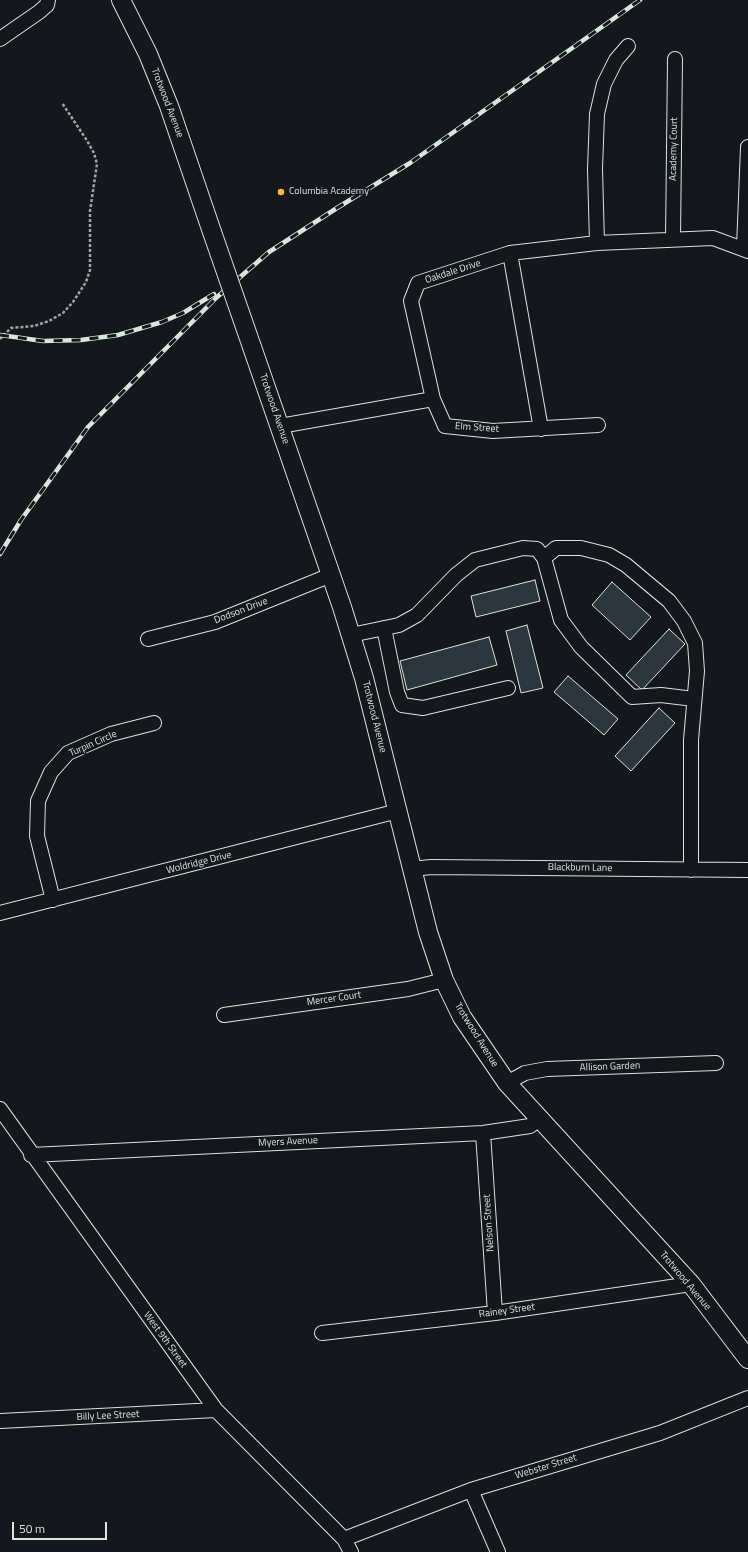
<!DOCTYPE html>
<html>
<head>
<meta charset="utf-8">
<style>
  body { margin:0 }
  #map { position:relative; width:748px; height:1552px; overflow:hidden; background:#14181c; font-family:"Titillium Web",sans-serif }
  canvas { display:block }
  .scale { position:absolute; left:12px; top:1522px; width:95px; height:18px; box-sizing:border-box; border:2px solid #d8e6dc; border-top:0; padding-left:5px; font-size:12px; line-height:14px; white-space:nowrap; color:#d8e6dc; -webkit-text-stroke:3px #14181c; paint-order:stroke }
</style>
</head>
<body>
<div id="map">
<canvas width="748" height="1552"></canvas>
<div class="scale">50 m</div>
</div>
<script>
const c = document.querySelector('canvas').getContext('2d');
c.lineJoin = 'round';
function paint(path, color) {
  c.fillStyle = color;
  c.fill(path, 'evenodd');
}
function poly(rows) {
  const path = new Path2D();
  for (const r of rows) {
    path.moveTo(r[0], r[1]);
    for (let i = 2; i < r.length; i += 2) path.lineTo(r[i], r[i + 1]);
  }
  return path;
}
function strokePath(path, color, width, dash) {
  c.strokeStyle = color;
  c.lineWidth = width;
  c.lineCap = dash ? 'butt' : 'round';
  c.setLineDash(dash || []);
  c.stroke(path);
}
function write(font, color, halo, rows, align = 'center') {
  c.font = font + ' "Titillium Web",sans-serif';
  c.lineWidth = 3;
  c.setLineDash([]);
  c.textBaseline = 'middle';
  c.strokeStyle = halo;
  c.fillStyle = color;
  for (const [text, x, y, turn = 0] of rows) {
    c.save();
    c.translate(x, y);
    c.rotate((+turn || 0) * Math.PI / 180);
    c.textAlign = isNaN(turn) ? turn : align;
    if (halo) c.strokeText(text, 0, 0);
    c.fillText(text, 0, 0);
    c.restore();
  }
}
const building = poly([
  [535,580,540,601,476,617,471,596,535,580],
  [612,582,651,617,630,640,592,605,612,582],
  [527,625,543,688,521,693,506,631,527,625],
  [669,629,685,644,642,690,626,675,669,629],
  [489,637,497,665,407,690,400,661,489,637],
  [568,676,618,719,604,735,554,692,568,676],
  [659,708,675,723,631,771,615,756,659,708]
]);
paint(building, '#2c363c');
strokePath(building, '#d8e6dc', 1);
const minor = poly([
  [0,39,39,12,47,5,48,0],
  [673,239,675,59],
  [597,243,595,169,597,114,604,84,616,60,628,46],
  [744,248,748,147],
  [510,253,541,429],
  [433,399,411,301,418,283,510,253,597,243,713,238,748,251],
  [280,426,433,399,445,426,493,431,598,425],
  [544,558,556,548,581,548,609,555,626,565,669,601,684,621,695,643,697,671,691,740,691,870],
  [384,628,397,692,402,705,423,708,508,688],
  [351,635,399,625,417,615,456,575,475,560,523,548,537,549,544,558,561,620,581,647,632,697,661,695,694,699],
  [148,639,215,622,331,575],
  [412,869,431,867,748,870],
  [53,900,37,836,38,801,51,772,68,753,111,734,154,723],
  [0,913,398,811],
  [224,1015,408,989,444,980],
  [507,1083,525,1073,547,1069,716,1063],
  [0,1109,216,1410,344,1539,351,1552],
  [483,1133,495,1313],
  [31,1155,483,1133,530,1126,540,1118],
  [322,1333,495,1313,691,1284],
  [0,1421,216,1410],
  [471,1490,498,1552],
  [344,1539,471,1490,660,1433,748,1398]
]);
const major = poly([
  [121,0,148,54,169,106,212,232],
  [252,347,342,607,364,678,428,932,444,980,462,1017,507,1083,691,1284,748,1359]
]);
strokePath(minor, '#d8e6dc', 16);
strokePath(major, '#d8e6dc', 20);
strokePath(poly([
  [0,339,11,328,34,326,49,321,63,313,73,302,86,282,90,270,90,211,97,164,94,153,86,139,62,103]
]), '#9da8a2', 2.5, [3, 2]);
strokePath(minor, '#14181c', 14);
strokePath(major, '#14181c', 18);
const rail = poly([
  [0,335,43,341,81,340,118,335,162,322,183,313,214,294],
  [0,554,21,520,88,427,216,298,269,252,337,208,410,163,640,0]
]);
strokePath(rail, '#d8e6dc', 4.5);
strokePath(rail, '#14181c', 3, [9]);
const majorBridge = poly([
  [212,232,252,347]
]);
strokePath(majorBridge, '#d8e6dc', 20, []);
strokePath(majorBridge, '#14181c', 18);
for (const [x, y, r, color] of [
  [281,192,4,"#ffb74d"]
]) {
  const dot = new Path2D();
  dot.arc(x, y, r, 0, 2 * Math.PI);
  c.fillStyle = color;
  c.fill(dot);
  strokePath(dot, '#14181c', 1.5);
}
write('10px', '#d8e6dc', '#14181c', [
  ["Trotwood Avenue",167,103,69],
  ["Academy Court",674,149,-89],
  ["Oakdale Drive",453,272,-18],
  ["Trotwood Avenue",274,409,71],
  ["Elm Street",477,428,4],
  ["Dodson Drive",241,611,-21],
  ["Trotwood Avenue",374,717,76],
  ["Turpin Circle",93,744,-24],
  ["Woldridge Drive",199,863,-14],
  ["Blackburn Lane",580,868,1],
  ["Mercer Court",334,999,-8],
  ["Trotwood Avenue",476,1035,58],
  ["Allison Garden",610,1067,-2],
  ["Myers Avenue",288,1142,-3],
  ["Nelson Street",489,1223,-94],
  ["Trotwood Avenue",685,1281,50],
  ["Rainey Street",507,1311,-8],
  ["West 9th Street",165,1340,54],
  ["Billy Lee Street",108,1416,-3],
  ["Webster Street",546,1467,-17]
]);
write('10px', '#d8e6dc', '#14181c', [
  ["Columbia Academy",289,192]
], 'left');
</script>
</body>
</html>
